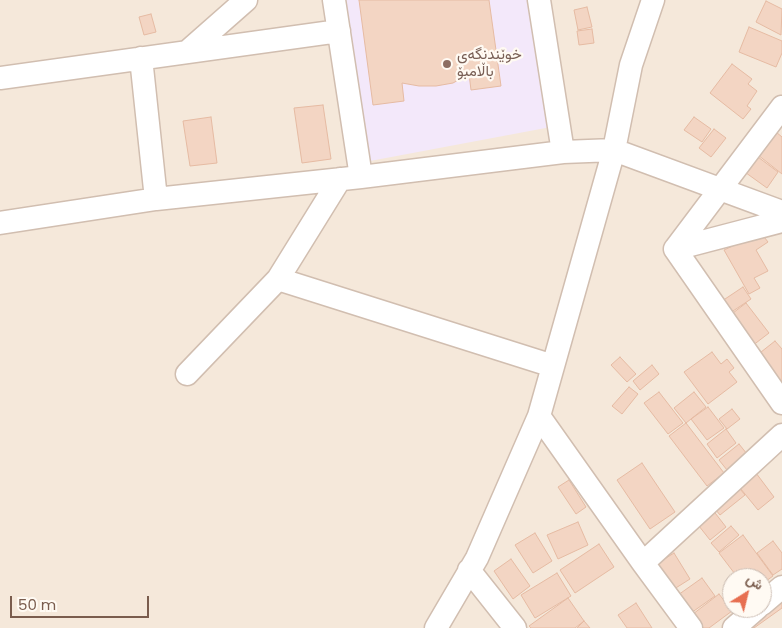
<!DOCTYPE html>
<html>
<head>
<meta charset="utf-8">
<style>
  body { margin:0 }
  #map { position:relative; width:782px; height:628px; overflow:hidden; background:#fdf6ec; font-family:Poppins,Vazirmatn,sans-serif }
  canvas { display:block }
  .north { position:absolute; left:722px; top:568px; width:50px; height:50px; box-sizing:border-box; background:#fffaf3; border:1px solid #cabbb1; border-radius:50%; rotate:36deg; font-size:14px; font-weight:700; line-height:20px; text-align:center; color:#7a5c4d }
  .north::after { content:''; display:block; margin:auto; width:18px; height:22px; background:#e76f51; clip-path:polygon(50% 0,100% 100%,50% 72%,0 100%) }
  .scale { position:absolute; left:10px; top:596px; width:139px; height:22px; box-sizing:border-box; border:2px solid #7a5c4d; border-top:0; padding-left:6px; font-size:15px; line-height:18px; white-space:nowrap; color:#7a5c4d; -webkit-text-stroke:4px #fffaf3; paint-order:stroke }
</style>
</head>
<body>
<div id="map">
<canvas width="782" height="628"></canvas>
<div class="north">ش</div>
<div class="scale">50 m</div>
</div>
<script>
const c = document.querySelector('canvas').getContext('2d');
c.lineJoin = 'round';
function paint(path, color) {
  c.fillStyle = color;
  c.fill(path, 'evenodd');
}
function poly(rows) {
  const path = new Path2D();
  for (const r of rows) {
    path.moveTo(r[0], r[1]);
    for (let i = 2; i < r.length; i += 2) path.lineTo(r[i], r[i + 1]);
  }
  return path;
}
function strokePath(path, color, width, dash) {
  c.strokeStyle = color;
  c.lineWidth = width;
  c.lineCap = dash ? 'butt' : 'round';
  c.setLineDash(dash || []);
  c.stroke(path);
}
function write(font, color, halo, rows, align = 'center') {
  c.font = font + ' Poppins,Vazirmatn,sans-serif';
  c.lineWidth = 4.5;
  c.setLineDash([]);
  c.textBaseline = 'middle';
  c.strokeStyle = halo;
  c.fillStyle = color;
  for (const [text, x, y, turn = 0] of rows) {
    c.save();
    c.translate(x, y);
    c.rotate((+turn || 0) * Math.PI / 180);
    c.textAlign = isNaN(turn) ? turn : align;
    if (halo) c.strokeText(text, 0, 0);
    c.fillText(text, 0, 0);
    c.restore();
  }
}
paint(poly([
  [0,0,782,0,782,628,0,628],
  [732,578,762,578,762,608,732,608]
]), '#f5e8da');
paint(poly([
  [344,0,530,0,551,127,370,161]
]), '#f3e8fa');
const building = poly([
  [359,0,489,0,501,86,471,90,469,74,453,83,436,86,419,86,402,83,404,101,373,105,359,0],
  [766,1,782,9,781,35,756,22,766,1],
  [587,7,592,27,578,30,574,10,587,7],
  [151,14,156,32,144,35,139,17,151,14],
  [749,27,782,41,782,53,776,67,739,52,749,27],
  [592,29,594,43,579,45,577,31,592,29],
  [732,64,752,79,748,84,757,91,747,106,751,109,743,119,710,93,732,64],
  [323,105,331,159,302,163,294,108,323,105],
  [211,117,217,163,190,166,183,121,211,117],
  [694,117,711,129,702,142,684,130,694,117],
  [714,129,726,138,711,157,699,148,714,129],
  [776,132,782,137,782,174,758,155,776,132],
  [754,154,778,172,767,188,742,170,754,154],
  [761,233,768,242,756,250,768,271,754,278,760,288,749,294,724,250,761,233],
  [743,287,751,299,730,313,722,301,743,287],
  [746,303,769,333,752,346,729,316,746,303],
  [775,341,782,349,782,389,756,356,775,341],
  [712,352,721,364,727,359,734,368,729,372,737,382,708,404,684,372,712,352],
  [620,357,636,374,627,382,611,365,620,357],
  [652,365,659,374,640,390,633,381,652,365],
  [629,387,638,394,622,414,612,406,629,387],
  [659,392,683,423,668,434,644,403,659,392],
  [694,392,706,407,686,423,674,408,694,392],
  [708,407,724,428,707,440,691,419,708,407],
  [732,409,740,419,727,429,719,419,732,409],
  [686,423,724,473,707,486,669,436,686,423],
  [726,429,736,443,717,458,707,444,726,429],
  [739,444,747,454,727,470,719,460,739,444],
  [642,463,675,512,650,529,617,480,642,463],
  [753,469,774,497,758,510,736,483,753,469],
  [569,480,586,507,576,514,558,487,569,480],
  [736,484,745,495,720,515,711,504,736,484],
  [712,509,726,527,710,540,695,521,712,509],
  [578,522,588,545,558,559,547,535,578,522],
  [731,526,739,535,719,552,711,543,731,526],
  [535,533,552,561,533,573,515,545,535,533],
  [743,535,773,576,762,584,762,578,738,578,719,553,743,535],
  [773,541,782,553,782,569,773,575,757,553,773,541],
  [599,544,614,567,575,593,560,570,599,544],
  [674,553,690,579,671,591,655,565,674,553],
  [511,559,530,586,513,599,494,571,511,559],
  [557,573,571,596,535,618,521,595,557,573],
  [702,578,715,596,691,613,678,595,702,578],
  [719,594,732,611,709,628,703,628,693,614,719,594],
  [782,596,782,608,754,628,748,619,782,596],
  [568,598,584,621,575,628,531,628,529,626,568,598],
  [636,603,652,628,627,628,618,615,636,603],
  [584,621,590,628,577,628,584,621]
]);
paint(building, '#f3d5c3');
strokePath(building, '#e6bba3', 1);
const minor = poly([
  [334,0,361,177],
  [539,0,563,152],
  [187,52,246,0],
  [141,58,156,199],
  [0,78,339,31],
  [0,223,156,199,361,177,563,152,614,150,782,212],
  [675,249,782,403],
  [675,249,782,107],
  [675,249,782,221],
  [278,279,553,366],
  [187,374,278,279,340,179],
  [539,416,643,563,691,628],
  [643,563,782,435],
  [469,570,515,628],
  [762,604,782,587],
  [436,628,477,558,539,416,614,150,631,65,653,0],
  [734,628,757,608]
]);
strokePath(minor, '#d1beb0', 25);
strokePath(minor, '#fff', 22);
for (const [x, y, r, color] of [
  [447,64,5,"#8d6e63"]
]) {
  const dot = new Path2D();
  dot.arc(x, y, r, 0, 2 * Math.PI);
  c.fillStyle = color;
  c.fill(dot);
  strokePath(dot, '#fffaf3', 2);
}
write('15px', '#785e54', '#fffaf3', [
  ["خوێندنگەی",457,55],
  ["باڵامبۆ",457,72]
], 'left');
</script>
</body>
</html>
